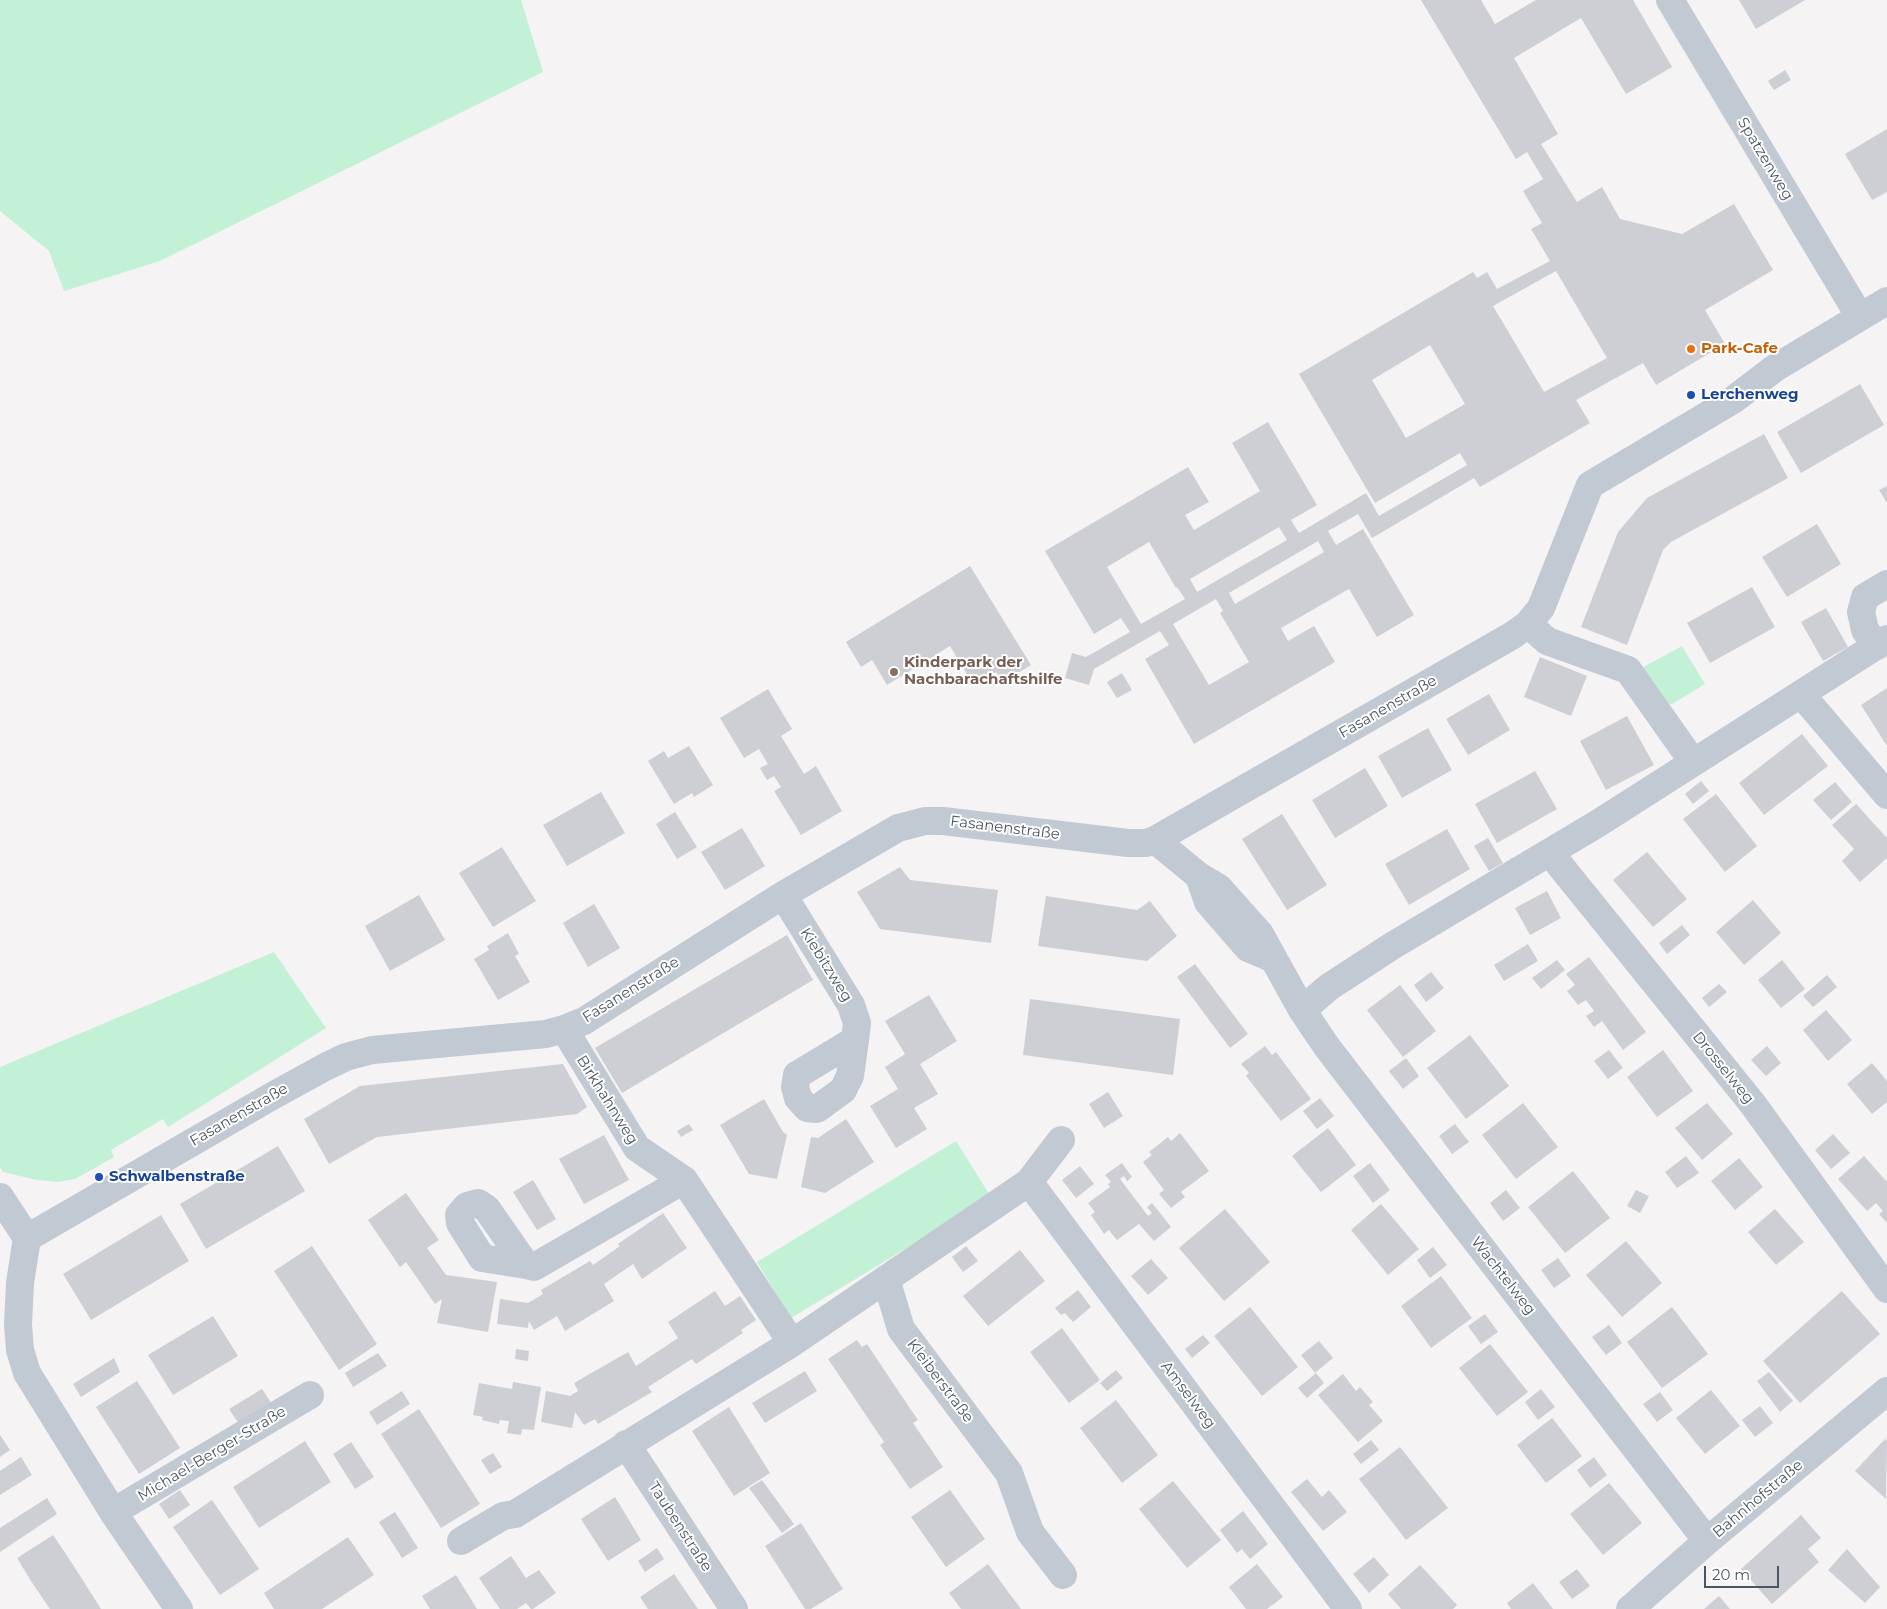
<!DOCTYPE html>
<html>
<head>
<meta charset="utf-8">
<style>
  body { margin:0 }
  #map { position:relative; width:1887px; height:1609px; overflow:hidden; background:#f5f3f3; font-family:Montserrat,sans-serif }
  canvas { display:block }
  .scale { position:absolute; left:1704px; top:1566px; width:75px; height:22px; box-sizing:border-box; border:2px solid #4a5661; border-top:0; padding-left:6px; font-size:15px; line-height:18px; white-space:nowrap; color:#4a5661; -webkit-text-stroke:4px #fff; paint-order:stroke }
</style>
</head>
<body>
<div id="map">
<canvas width="1887" height="1609"></canvas>
<div class="scale">20 m</div>
</div>
<script>
const c = document.querySelector('canvas').getContext('2d');
c.lineJoin = 'round';
function paint(path, color) {
  c.fillStyle = color;
  c.fill(path, 'evenodd');
}
function poly(rows) {
  const path = new Path2D();
  for (const r of rows) {
    path.moveTo(r[0], r[1]);
    for (let i = 2; i < r.length; i += 2) path.lineTo(r[i], r[i + 1]);
  }
  return path;
}
function strokePath(path, color, width, dash) {
  c.strokeStyle = color;
  c.lineWidth = width;
  c.lineCap = dash ? 'butt' : 'round';
  c.setLineDash(dash || []);
  c.stroke(path);
}
function write(font, color, halo, rows, align = 'center') {
  c.font = font + ' Montserrat,sans-serif';
  c.lineWidth = 4;
  c.setLineDash([]);
  c.textBaseline = 'middle';
  c.strokeStyle = halo;
  c.fillStyle = color;
  for (const [text, x, y, turn = 0] of rows) {
    c.save();
    c.translate(x, y);
    c.rotate((+turn || 0) * Math.PI / 180);
    c.textAlign = isNaN(turn) ? turn : align;
    if (halo) c.strokeText(text, 0, 0);
    c.fillText(text, 0, 0);
    c.restore();
  }
}
paint(poly([
  [0,0,521,0,543,72,160,261,64,291,49,251,0,211],
  [1682,646,1705,684,1672,704,1660,703,1636,671],
  [274,952,326,1028,168,1127,163,1119,111,1150,114,1157,75,1179,58,1182,37,1180,3,1172,0,1167,0,1067],
  [956,1141,991,1197,791,1318,757,1262]
]), '#c3f1d5');
paint(poly([
  [1421,0,1481,0,1495,24,1536,0,1633,0,1672,67,1626,94,1581,18,1514,58,1558,134,1541,144,1577,202,1602,187,1620,219,1682,234,1734,204,1773,270,1705,310,1725,344,1656,385,1643,363,1576,400,1590,423,1480,487,1474,478,1372,538,1358,514,1328,531,1336,545,1363,529,1414,615,1377,637,1349,589,1281,628,1288,641,1314,626,1335,662,1194,744,1145,659,1169,645,1160,631,1094,669,1089,685,1065,678,1072,653,1086,657,1130,632,1121,618,1094,634,1045,551,1188,467,1209,502,1185,515,1194,530,1260,491,1232,443,1268,422,1317,505,1291,520,1299,533,1366,493,1379,516,1467,465,1460,453,1375,503,1299,374,1473,272,1477,278,1487,272,1497,289,1550,261,1531,229,1542,223,1523,191,1543,179,1527,152,1516,159],
  [1556,271,1607,358,1544,392,1493,306],
  [1430,345,1465,404,1406,438,1372,380],
  [1279,527,1287,540,1197,592,1190,579],
  [1318,541,1324,552,1235,604,1229,593],
  [1149,542,1176,588,1177,587,1185,599,1141,624,1107,567],
  [1216,599,1223,611,1220,613,1249,662,1209,685,1173,624],
  [1739,0,1805,0,1756,29],
  [1785,70,1791,80,1774,90,1768,81],
  [1887,129,1887,192,1872,200,1845,154],
  [1860,384,1884,425,1801,473,1777,432],
  [1764,434,1788,478,1671,542,1663,550,1627,645,1581,627,1618,532,1647,498],
  [1887,486,1887,503,1879,490],
  [1817,524,1841,564,1787,597,1762,557],
  [970,566,1031,665,1003,682,996,672,974,686,950,646,887,685,872,660,861,667,846,642],
  [1752,587,1775,627,1710,663,1687,623],
  [1826,608,1848,647,1823,661,1801,622],
  [1540,657,1587,676,1571,716,1524,697],
  [1122,673,1132,690,1117,698,1107,682],
  [1887,688,1887,746,1861,705],
  [768,689,792,729,781,736,804,774,816,766,842,811,801,835,774,791,781,787,774,776,767,780,760,768,768,764,759,749,744,758,720,718],
  [1489,694,1510,730,1468,755,1446,719],
  [1627,716,1654,765,1606,790,1580,741],
  [1428,728,1452,770,1402,798,1378,756],
  [1802,734,1828,766,1764,815,1739,783],
  [689,746,713,785,694,797,692,793,674,804,648,761,664,751,668,758],
  [1365,768,1388,806,1335,838,1312,800],
  [1535,771,1557,809,1497,843,1475,804],
  [1701,781,1709,791,1693,804,1685,794],
  [1835,782,1852,802,1831,820,1813,800],
  [601,792,625,833,567,866,543,825],
  [1716,794,1757,846,1725,872,1683,819],
  [1856,804,1887,838,1887,858,1860,882,1842,861,1854,849,1832,825],
  [675,812,697,847,677,859,656,824],
  [1282,814,1327,885,1287,910,1242,839],
  [742,828,765,866,725,890,701,852],
  [1447,829,1470,869,1409,905,1385,864],
  [1488,838,1503,863,1489,871,1474,846],
  [502,847,536,901,493,927,459,873],
  [1647,852,1687,899,1653,927,1613,880],
  [900,867,910,880,998,890,991,943,880,929,857,892],
  [1547,891,1561,918,1530,935,1515,908],
  [419,895,445,940,390,971,365,926],
  [1046,896,1137,910,1150,901,1177,936,1147,961,1038,946],
  [1753,900,1781,933,1744,965,1716,932],
  [594,904,620,948,588,967,563,923],
  [1682,925,1690,935,1667,954,1659,943],
  [508,933,519,954,515,956,530,982,498,1000,474,959,489,950,487,946],
  [787,935,813,980,622,1093,595,1048],
  [1528,944,1538,961,1504,981,1494,965],
  [1589,957,1646,1032,1623,1050,1602,1021,1594,1027,1586,1016,1594,1011,1586,1000,1578,1005,1567,991,1575,985,1566,974],
  [1557,960,1565,970,1541,989,1532,978],
  [1782,960,1805,989,1781,1008,1758,980],
  [1195,964,1248,1034,1230,1048,1177,977],
  [1431,972,1444,988,1426,1002,1414,985],
  [1827,975,1837,987,1813,1007,1803,996],
  [1719,984,1727,992,1709,1007,1702,998],
  [1400,985,1436,1031,1403,1057,1367,1010],
  [929,995,957,1041,920,1064,938,1094,914,1108,927,1129,896,1148,870,1106,898,1089,885,1067,905,1054,885,1021],
  [1030,999,1180,1019,1173,1075,1023,1055],
  [1826,1010,1852,1040,1828,1061,1803,1030],
  [1470,1035,1509,1086,1466,1119,1427,1068],
  [1265,1046,1272,1055,1276,1052,1311,1099,1281,1121,1246,1076,1249,1073,1241,1064],
  [1767,1046,1781,1063,1766,1076,1751,1060],
  [1609,1050,1623,1068,1608,1079,1594,1061],
  [1663,1050,1693,1091,1657,1117,1627,1077],
  [1406,1058,1419,1076,1403,1089,1389,1071],
  [1872,1063,1887,1081,1887,1102,1872,1114,1847,1084],
  [563,1064,587,1107,577,1114,377,1137,329,1164,304,1119,360,1086],
  [1108,1092,1123,1116,1104,1128,1089,1104],
  [1320,1098,1334,1116,1317,1129,1303,1111],
  [764,1099,783,1132,787,1135,777,1179,749,1174,720,1125],
  [1523,1103,1558,1147,1516,1179,1482,1135],
  [1707,1103,1733,1134,1702,1160,1675,1128],
  [846,1119,874,1162,825,1193,801,1187,811,1137,818,1138],
  [689,1124,693,1130,681,1137,677,1131],
  [1455,1124,1469,1142,1452,1154,1439,1136],
  [1328,1128,1356,1165,1321,1192,1292,1156],
  [1180,1133,1209,1171,1181,1192,1185,1197,1171,1208,1159,1194,1164,1190,1143,1162,1152,1155,1149,1152,1168,1137,1171,1141],
  [1833,1134,1850,1153,1831,1169,1815,1150],
  [604,1135,629,1180,584,1204,559,1159],
  [278,1146,305,1191,206,1249,180,1204],
  [1686,1156,1699,1173,1677,1188,1665,1172],
  [1864,1156,1887,1182,1887,1223,1879,1214,1883,1211,1876,1203,1867,1211,1838,1179],
  [1739,1158,1763,1187,1735,1210,1711,1181],
  [1122,1163,1132,1177,1127,1181,1124,1176,1120,1179,1139,1204,1148,1216,1152,1213,1147,1207,1152,1203,1171,1227,1154,1241,1139,1224,1117,1240,1109,1230,1104,1234,1091,1215,1095,1212,1088,1203,1110,1187,1108,1184,1111,1182,1105,1175],
  [1370,1163,1390,1190,1373,1203,1353,1176],
  [1080,1166,1094,1184,1076,1198,1062,1180],
  [1573,1171,1610,1218,1565,1253,1528,1207],
  [533,1180,556,1219,537,1230,513,1192],
  [1506,1190,1520,1208,1503,1221,1490,1203],
  [1636,1190,1649,1196,1640,1213,1627,1206],
  [406,1193,439,1240,427,1248,446,1275,497,1282,488,1332,437,1323,442,1299,435,1304,406,1262,400,1267,368,1220],
  [1381,1204,1419,1249,1388,1275,1351,1230],
  [1225,1209,1270,1262,1224,1301,1179,1248],
  [1775,1209,1804,1242,1776,1265,1748,1232],
  [663,1213,687,1248,642,1279,633,1264,604,1284,614,1301,565,1331,557,1316,534,1330,529,1321,528,1328,497,1324,500,1299,528,1303,543,1294,541,1290,590,1261,593,1265,620,1246,618,1244],
  [161,1215,189,1261,91,1320,63,1274],
  [1626,1241,1662,1283,1622,1317,1586,1275],
  [312,1246,377,1344,339,1370,274,1271],
  [966,1246,978,1261,963,1272,952,1257],
  [1433,1247,1447,1265,1430,1278,1417,1260],
  [1020,1250,1045,1281,988,1326,963,1296],
  [1558,1258,1571,1276,1554,1288,1541,1270],
  [1151,1259,1168,1278,1148,1295,1131,1276],
  [1441,1276,1472,1318,1431,1348,1401,1306],
  [1078,1290,1091,1307,1073,1322,1065,1313,1061,1315,1055,1308],
  [715,1291,725,1306,740,1296,756,1320,741,1330,743,1333,696,1364,692,1359,648,1387,652,1392,598,1424,595,1419,584,1425,575,1412,572,1428,541,1422,546,1391,570,1396,578,1391,574,1383,628,1352,636,1366,678,1338,668,1322],
  [1842,1291,1880,1334,1800,1403,1763,1361],
  [1250,1307,1298,1367,1262,1396,1214,1336],
  [1672,1307,1708,1354,1662,1388,1627,1342],
  [1485,1314,1498,1332,1481,1344,1468,1326],
  [213,1316,238,1356,173,1395,148,1355],
  [1609,1325,1622,1343,1606,1355,1592,1337],
  [1062,1328,1100,1380,1069,1403,1030,1352],
  [1203,1335,1210,1343,1192,1358,1185,1349],
  [857,1340,862,1347,867,1344,903,1398,918,1420,913,1423,943,1467,910,1489,880,1445,884,1442,828,1359],
  [1319,1341,1333,1358,1315,1373,1301,1355],
  [1490,1344,1528,1392,1497,1416,1459,1368],
  [516,1349,529,1351,528,1361,515,1359],
  [378,1353,387,1366,353,1387,345,1373],
  [114,1358,120,1372,81,1397,73,1384],
  [1116,1370,1123,1378,1107,1391,1100,1383],
  [805,1371,817,1391,765,1423,752,1403],
  [1769,1372,1793,1401,1780,1412,1757,1381],
  [1316,1373,1324,1383,1307,1398,1298,1388],
  [1343,1374,1356,1391,1360,1387,1373,1402,1369,1405,1383,1421,1358,1442,1318,1395],
  [137,1381,180,1448,139,1474,96,1407],
  [513,1382,541,1387,534,1430,522,1429,521,1435,507,1433,509,1421,500,1420,499,1424,482,1420,483,1417,473,1415,479,1383,512,1389],
  [262,1389,272,1404,239,1424,229,1409],
  [1541,1389,1555,1407,1538,1420,1525,1402],
  [1711,1390,1740,1426,1705,1454,1676,1418],
  [402,1391,410,1404,377,1425,369,1412],
  [1660,1392,1673,1410,1657,1422,1643,1404],
  [1116,1400,1158,1455,1122,1483,1080,1428],
  [1760,1406,1773,1423,1755,1437,1742,1420],
  [729,1407,770,1473,734,1496,692,1431],
  [419,1409,480,1504,441,1528,381,1434],
  [1552,1418,1582,1456,1546,1483,1517,1445],
  [0,1435,10,1450,0,1457],
  [1885,1439,1887,1441,1886,1499,1855,1471],
  [1371,1440,1379,1450,1361,1464,1353,1454],
  [305,1441,331,1482,259,1528,233,1487],
  [351,1442,374,1477,355,1489,333,1454],
  [1400,1447,1448,1508,1406,1540,1359,1479],
  [493,1453,502,1467,490,1474,481,1460],
  [21,1457,32,1475,0,1495,0,1471],
  [1594,1457,1607,1475,1590,1488,1577,1470],
  [1307,1479,1322,1497,1329,1490,1347,1512,1323,1531,1291,1492],
  [762,1480,794,1524,782,1533,749,1488],
  [1173,1481,1221,1540,1187,1568,1139,1509],
  [1609,1483,1642,1523,1603,1555,1570,1514],
  [180,1490,190,1505,169,1519,159,1504],
  [950,1490,985,1539,946,1567,911,1517],
  [615,1497,641,1540,608,1561,581,1519],
  [47,1498,57,1514,0,1552,0,1528],
  [212,1500,259,1569,220,1595,173,1527],
  [1243,1511,1268,1544,1250,1559,1242,1549,1237,1553,1220,1530],
  [395,1512,418,1548,402,1558,379,1522],
  [1801,1515,1821,1538,1808,1549,1819,1562,1772,1604,1741,1569],
  [801,1523,843,1589,811,1609,805,1609,765,1546],
  [53,1535,68,1557,101,1609,50,1609,31,1581,17,1558],
  [348,1537,374,1575,322,1609,274,1609,264,1593],
  [657,1548,664,1559,645,1572,638,1561],
  [1847,1549,1880,1587,1865,1603,1828,1570],
  [511,1556,526,1578,539,1570,556,1593,533,1609,531,1609,526,1603,517,1609,500,1609,479,1578],
  [1374,1557,1389,1575,1369,1593,1353,1574],
  [988,1564,1006,1589,1021,1609,961,1609,949,1593],
  [1257,1564,1283,1597,1267,1609,1246,1609,1229,1587],
  [1420,1565,1457,1605,1453,1609,1401,1609,1388,1594],
  [1577,1569,1590,1586,1572,1599,1559,1582],
  [674,1574,698,1609,648,1609,640,1597],
  [456,1575,477,1609,430,1609,422,1596],
  [1533,1583,1553,1609,1511,1609,1507,1603],
  [1719,1596,1730,1609,1704,1609]
]), '#cdcfd5');
strokePath(poly([
  [1670,0,1860,317],
  [1528,624,1547,641,1628,670,1693,762],
  [1877,646,1865,630,1861,612,1865,597,1887,584],
  [1801,694,1887,795],
  [1155,840,1199,876],
  [1550,853,1752,1103,1887,1289],
  [783,895,851,1005,857,1023,855,1040,797,1075,795,1087,798,1098,807,1108,817,1109,843,1090,850,1076,855,1040],
  [1272,958,1248,948,1208,902,1199,876,1219,888,1260,934,1302,1010,1327,1047,1707,1541],
  [1302,1010,1329,987,1392,946,1597,824,1887,639],
  [684,1180,792,1343],
  [1029,1182,1348,1609],
  [0,1197,27,1238,20,1283,18,1325,20,1350,27,1373,113,1512,179,1609],
  [27,1238,274,1095,327,1066,346,1057,372,1050,546,1034,564,1029,584,1021,783,895,898,828,925,821,943,821,1128,843,1146,843,1155,840,1513,635,1528,624,1541,608,1590,485,1733,400,1775,368,1887,301],
  [526,1265,482,1258,460,1223,459,1215,467,1206,478,1203,487,1209,526,1265,534,1267,684,1180,637,1148,564,1029],
  [886,1279,901,1329,1009,1473,1030,1532,1063,1575],
  [626,1444,734,1609],
  [113,1512,310,1395],
  [461,1541,503,1516,515,1514,792,1343,1029,1182,1061,1140],
  [1630,1609,1707,1541,1887,1391]
]), '#c1cad2', 28);
for (const [x, y, r, color] of [
  [1691,349,5,"#e8710a"],
  [1691,395,5,"#1a4fb4"],
  [894,672,5,"#8d6e63"],
  [99,1177,5,"#1a4fb4"]
]) {
  const dot = new Path2D();
  dot.arc(x, y, r, 0, 2 * Math.PI);
  c.fillStyle = color;
  c.fill(dot);
  strokePath(dot, '#fff', 2);
}
write('15px', '#4a5661', '#fff', [
  ["Spatzenweg",1765,159,59],
  ["Fasanenstraße",1388,707,-30],
  ["Fasanenstraße",1005,828,7],
  ["Kiebitzweg",826,965,58],
  ["Fasanenstraße",631,990,-32],
  ["Drosselweg",1723,1068,51],
  ["Birkhahnweg",607,1100,58],
  ["Fasanenstraße",239,1115,-30],
  ["Wachtelweg",1503,1276,52],
  ["Kleiberstraße",940,1381,53],
  ["Amselweg",1188,1395,53],
  ["Michael-Berger-Straße",212,1454,-31],
  ["Bahnhofstraße",1758,1499,-40],
  ["Taubenstraße",680,1527,57]
]);
write('bold 15px', '#c56008', '#fff', [
  ["Park-Cafe",1701,349]
], 'left');
write('bold 15px', '#164399', '#fff', [
  ["Lerchenweg",1701,395],
  ["Schwalbenstraße",109,1177]
], 'left');
write('bold 15px', '#785e54', '#fff', [
  ["Kinderpark der",904,663],
  ["Nachbarachaftshilfe",904,680]
], 'left');
</script>
</body>
</html>
